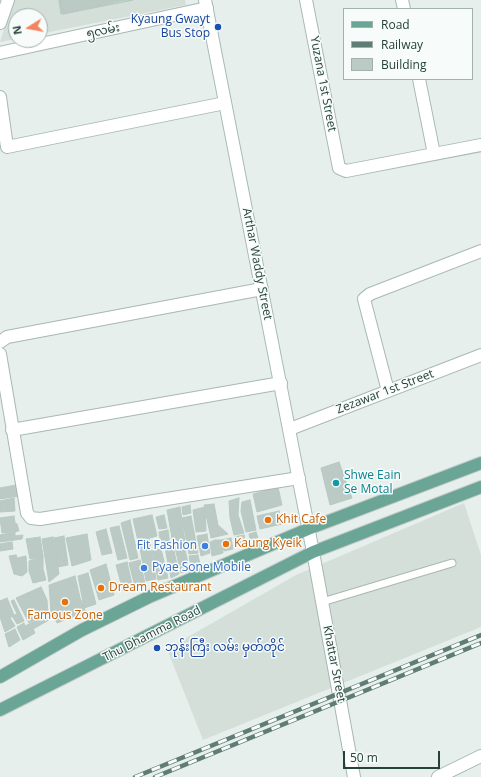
<!DOCTYPE html>
<html>
<head>
<meta charset="utf-8">
<style>
  body { margin:0 }
  #map { position:relative; width:481px; height:777px; overflow:hidden; background:#e6efeb; font-family:"Open Sans",sans-serif }
  canvas { display:block }
  .legend { position:absolute; left:343px; top:8px; width:130px; height:72px; box-sizing:border-box; background:#f7fbf9; border:1px solid #a3b1ad; margin:0; padding:5px 7px; list-style:none; font-size:12px; color:#24423a }
  .legend li { display:flex; align-items:center; gap:8px; height:20px }
  .legend b { width:20px; border:1px solid #a3b1ad }
  .north { position:absolute; left:8px; top:8px; width:40px; height:40px; box-sizing:border-box; background:#f7fbf9; border:1px solid #a3b1ad; border-radius:50%; rotate:259deg; font-size:11px; font-weight:700; line-height:16px; text-align:center; color:#24423a }
  .north::after { content:''; display:block; margin:auto; width:14px; height:18px; background:#f4845f; clip-path:polygon(50% 0,100% 100%,50% 72%,0 100%) }
  .scale { position:absolute; left:343px; top:751px; width:97px; height:18px; box-sizing:border-box; border:2px solid #24423a; border-top:0; padding-left:5px; font-size:12px; line-height:14px; white-space:nowrap; color:#24423a; -webkit-text-stroke:3px #f7fbf9; paint-order:stroke }
</style>
</head>
<body>
<div id="map">
<canvas width="481" height="777"></canvas>
<ul class="legend">
<li><b style="height:5px;background:#6aa596"></b>Road</li>
<li><b style="height:5px;background:#5f7d75"></b>Railway</li>
<li><b style="height:11px;background:#bbcac4"></b>Building</li>
</ul>
<div class="north">N</div>
<div class="scale">50 m</div>
</div>
<script>
const c = document.querySelector('canvas').getContext('2d');
c.lineJoin = 'round';
function paint(path, color) {
  c.fillStyle = color;
  c.fill(path, 'evenodd');
}
function poly(rows) {
  const path = new Path2D();
  for (const r of rows) {
    path.moveTo(r[0], r[1]);
    for (let i = 2; i < r.length; i += 2) path.lineTo(r[i], r[i + 1]);
  }
  return path;
}
function strokePath(path, color, width, dash) {
  c.strokeStyle = color;
  c.lineWidth = width;
  c.lineCap = dash ? 'butt' : 'round';
  c.setLineDash(dash || []);
  c.stroke(path);
}
function write(font, color, halo, rows, align = 'center') {
  c.font = font + ' "Open Sans","Noto Sans Myanmar",sans-serif';
  c.lineWidth = 3;
  c.setLineDash([]);
  c.textBaseline = 'middle';
  c.strokeStyle = halo;
  c.fillStyle = color;
  for (const [text, x, y, turn = 0] of rows) {
    c.save();
    c.translate(x, y);
    c.rotate((+turn || 0) * Math.PI / 180);
    c.textAlign = isNaN(turn) ? turn : align;
    if (halo) c.strokeText(text, 0, 0);
    c.fillText(text, 0, 0);
    c.restore();
  }
}
paint(poly([
  [13,0,185,0,186,5,40,34,40,16,16,16,16,39,0,42],
  [464,503,481,555,481,627,203,740,167,649,296,575]
]), '#d4dfda');
const building = poly([
  [59,0,133,0,61,14,59,0],
  [60,0,124,0,63,14,60,0],
  [60,0,133,0,63,14,60,0],
  [339,462,352,498,330,505,321,468,339,462],
  [16,485,19,496,0,499,0,488,16,485],
  [278,487,282,505,257,512,253,494,278,487],
  [14,498,15,511,0,512,0,501,14,498],
  [239,498,238,515,244,533,234,535,230,518,229,501,239,498],
  [250,500,256,530,246,532,241,511,242,502,250,500],
  [214,504,218,525,228,534,211,538,204,505,214,504],
  [190,505,191,513,183,515,182,507,190,505],
  [180,507,185,542,173,544,167,510,180,507],
  [205,507,206,531,196,532,193,510,205,507],
  [279,511,282,524,260,529,257,516,279,511],
  [152,515,157,536,138,541,133,519,152,515],
  [164,515,167,528,159,529,156,517,164,515],
  [14,516,15,523,17,524,19,531,2,533,0,518,14,516],
  [191,516,198,553,189,554,182,518,191,516],
  [130,520,138,558,130,560,121,523,130,520],
  [119,526,127,558,118,560,110,528,119,526],
  [106,529,112,553,102,555,96,532,106,529],
  [168,530,170,545,161,546,159,532,168,530],
  [15,532,15,536,23,535,22,539,0,542,0,535,15,532],
  [256,532,258,538,250,539,249,534,256,532],
  [87,534,91,560,72,566,66,538,87,534],
  [207,534,210,553,201,556,197,536,207,534],
  [244,535,245,542,235,544,234,537,244,535],
  [64,536,68,565,58,567,54,538,64,536],
  [40,537,43,556,30,559,26,539,40,537],
  [53,537,59,574,49,582,42,539,53,537],
  [149,538,156,579,146,581,139,543,149,538],
  [231,538,233,549,224,551,221,540,231,538],
  [215,540,221,540,223,553,212,556,210,542,215,540],
  [12,542,13,549,0,551,0,544,12,542],
  [184,545,188,563,179,565,175,547,184,545],
  [173,546,179,574,171,578,165,548,173,546],
  [161,549,168,578,158,580,152,551,161,549],
  [16,555,17,558,26,556,27,572,22,576,14,574,9,556,16,555],
  [198,555,200,564,191,566,189,556,198,555],
  [43,556,43,569,46,580,33,583,29,571,29,561,43,556],
  [140,560,145,584,135,587,129,563,140,560],
  [127,562,133,589,123,591,116,565,127,562],
  [188,563,189,570,181,573,180,567,188,563],
  [106,564,114,595,99,600,90,570,106,564],
  [88,573,96,604,84,608,78,576,88,573],
  [75,576,80,598,86,612,57,623,51,612,49,585,75,576],
  [41,587,47,600,48,613,29,623,16,598,41,587],
  [7,598,14,615,10,618,15,626,5,632,0,617,0,601,7,598],
  [14,600,24,621,17,624,12,616,17,614,11,601,14,600],
  [46,616,49,620,33,629,35,633,23,640,17,627,24,623,25,626,46,616],
  [15,629,20,640,9,647,5,634,15,629]
]);
paint(building, '#bbcac4');
strokePath(building, '#b8c9c2', 1);
const lane = poly([
  [322,602,452,563]
]);
const street = poly([
  [306,0,339,168,346,171,481,145],
  [402,0,404,9],
  [0,23,8,0],
  [0,53,207,8],
  [419,79,434,154],
  [0,97,7,147,225,103],
  [0,342,7,337,262,289],
  [0,354,27,513,31,518,40,519,299,478],
  [388,391,364,299,370,294,481,251],
  [290,429,481,355],
  [12,430,281,383],
  [313,552,354,777],
  [438,777,481,756]
]);
const secondary = poly([
  [205,0,313,552]
]);
const primary = poly([
  [0,677,82,630,149,597,308,529,481,463],
  [0,710,313,552,481,487]
]);
strokePath(lane, '#a8b8b2', 9);
strokePath(street, '#a8b8b2', 14);
strokePath(secondary, '#a4bbb3', 14);
strokePath(primary, '#c2cac8', 14);
strokePath(lane, '#fff', 7);
strokePath(street, '#fff', 12);
strokePath(secondary, '#fff', 12);
strokePath(primary, '#6aa596', 12);
const rail = poly([
  [135,777,481,635],
  [155,777,481,643]
]);
strokePath(rail, '#5f7d75', 4.5);
strokePath(rail, '#f7fbf9', 3, [9]);
for (const [x, y, r, color] of [
  [218,27,4,"#1a4fb4"],
  [336,483,4,"#0f9aa8"],
  [268,520,4,"#e8710a"],
  [226,544,4,"#e8710a"],
  [205,546,4,"#3f7fe0"],
  [144,568,4,"#3f7fe0"],
  [101,588,4,"#e8710a"],
  [65,602,4,"#e8710a"],
  [157,648,4,"#1a4fb4"]
]) {
  const dot = new Path2D();
  dot.arc(x, y, r, 0, 2 * Math.PI);
  c.fillStyle = color;
  c.fill(dot);
  strokePath(dot, '#f7fbf9', 1.5);
}
write('12px', '#164399', '#f7fbf9', [
  ["Kyaung Gwayt",210,20],
  ["Bus Stop",210,34],
  ["ဘုန်းကြီး လမ်း မှတ်တိုင်",165,648,"left"]
], 'right');
write('12px', '#24423a', '#f7fbf9', [
  ["၅လမ်း",103,31,-12],
  ["Yuzana 1st Street",323,84,79],
  ["Arthar Waddy Street",257,264,79],
  ["Zezawar 1st Street",385,392,-21],
  ["Thu Dhamma Road",152,634,-27],
  ["Khattar Street",334,664,79]
]);
write('12px', '#0d838f', '#f7fbf9', [
  ["Shwe Eain",344,476],
  ["Se Motal",344,490]
], 'left');
write('12px', '#c56008', '#f7fbf9', [
  ["Khit Cafe",276,520],
  ["Kaung Kyeik",234,544],
  ["Dream Restaurant",109,588],
  ["Famous Zone",65,616,"center"]
], 'left');
write('12px', '#366cbe', '#f7fbf9', [
  ["Fit Fashion",197,546],
  ["Pyae Sone Mobile",152,568,"left"]
], 'right');
</script>
</body>
</html>
